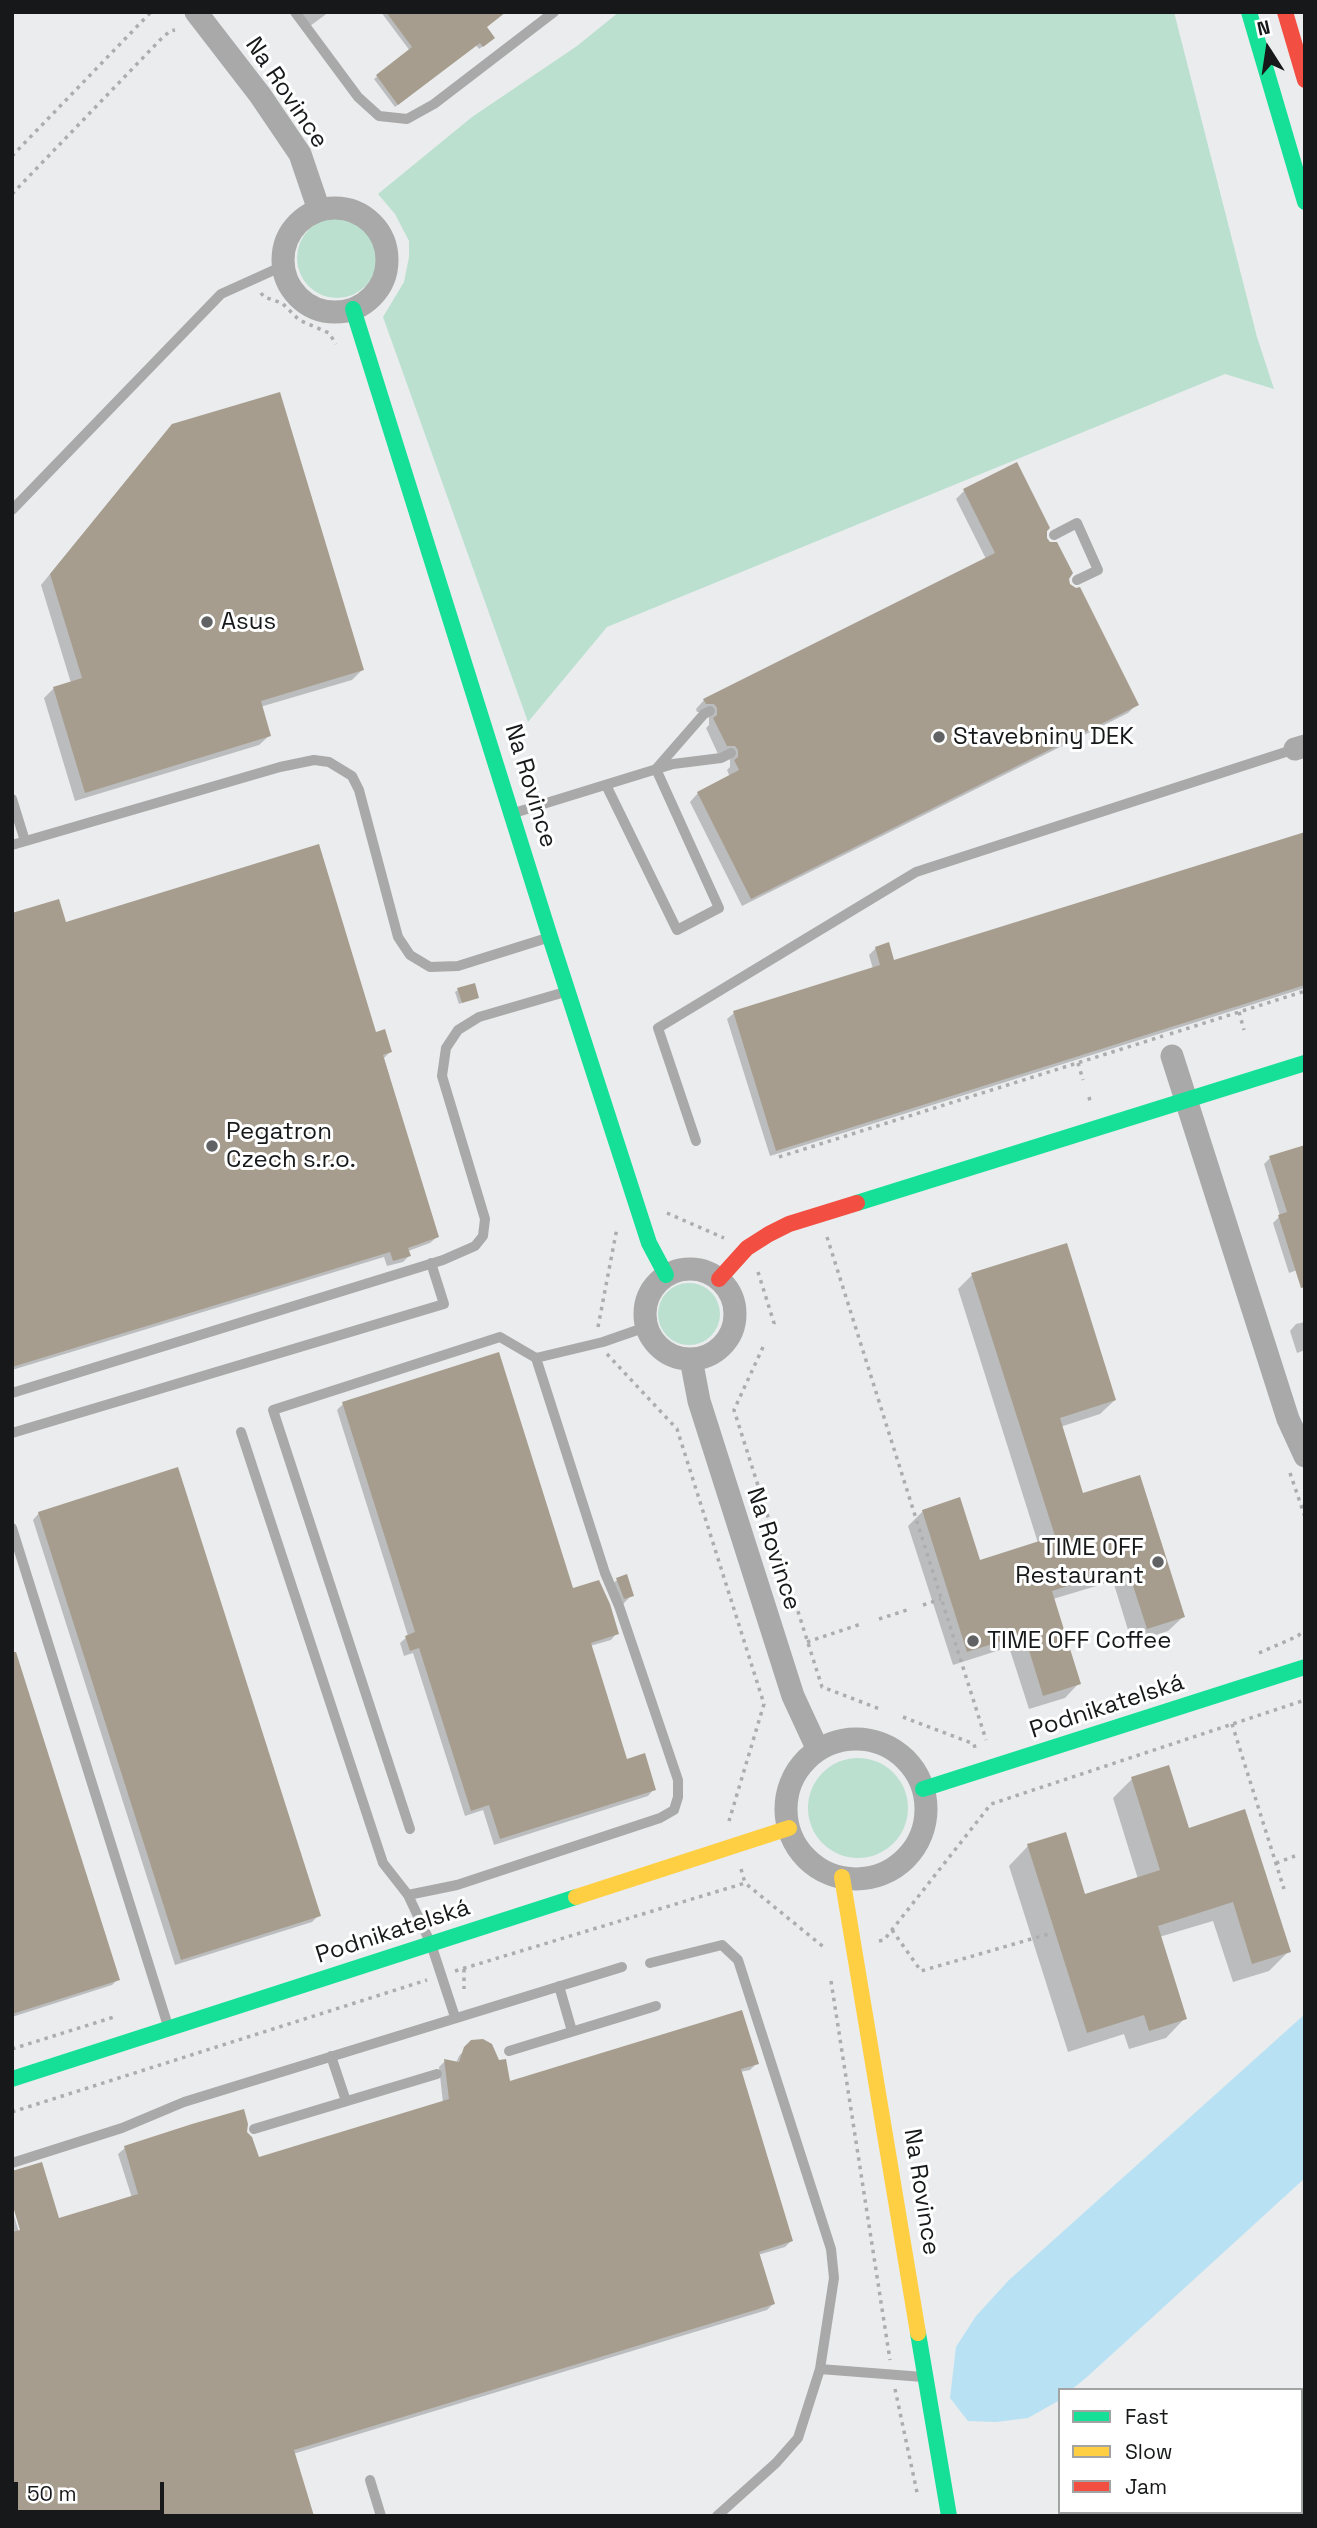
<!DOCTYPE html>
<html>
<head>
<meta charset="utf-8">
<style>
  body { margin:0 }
  #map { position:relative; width:1317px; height:2528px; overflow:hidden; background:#eaeced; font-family:"Space Grotesk",sans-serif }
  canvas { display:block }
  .frame { position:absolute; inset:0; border:14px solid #171819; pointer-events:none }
  .legend { position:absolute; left:1058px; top:2388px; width:245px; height:126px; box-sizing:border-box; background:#fff; border:2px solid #a2a3a3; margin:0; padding:9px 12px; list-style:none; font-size:21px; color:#171819 }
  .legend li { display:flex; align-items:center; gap:14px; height:35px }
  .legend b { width:35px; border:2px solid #a2a3a3 }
  .north { position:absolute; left:1233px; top:14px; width:70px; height:70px; -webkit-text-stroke:5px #fff; paint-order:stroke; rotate:348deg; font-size:19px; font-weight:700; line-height:28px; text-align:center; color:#171819 }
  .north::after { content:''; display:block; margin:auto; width:24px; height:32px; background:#171819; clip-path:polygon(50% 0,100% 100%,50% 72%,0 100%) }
  .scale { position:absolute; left:14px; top:2482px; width:150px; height:32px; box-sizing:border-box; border:4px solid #171819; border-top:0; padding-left:9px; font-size:21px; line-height:24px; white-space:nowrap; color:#171819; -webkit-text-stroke:5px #fff; paint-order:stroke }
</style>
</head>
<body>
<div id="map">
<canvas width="1317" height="2528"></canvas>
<div class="frame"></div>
<ul class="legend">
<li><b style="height:9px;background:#16e098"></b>Fast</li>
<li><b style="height:9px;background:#ffcf43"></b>Slow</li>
<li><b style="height:9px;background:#f24e42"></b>Jam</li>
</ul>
<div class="north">N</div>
<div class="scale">50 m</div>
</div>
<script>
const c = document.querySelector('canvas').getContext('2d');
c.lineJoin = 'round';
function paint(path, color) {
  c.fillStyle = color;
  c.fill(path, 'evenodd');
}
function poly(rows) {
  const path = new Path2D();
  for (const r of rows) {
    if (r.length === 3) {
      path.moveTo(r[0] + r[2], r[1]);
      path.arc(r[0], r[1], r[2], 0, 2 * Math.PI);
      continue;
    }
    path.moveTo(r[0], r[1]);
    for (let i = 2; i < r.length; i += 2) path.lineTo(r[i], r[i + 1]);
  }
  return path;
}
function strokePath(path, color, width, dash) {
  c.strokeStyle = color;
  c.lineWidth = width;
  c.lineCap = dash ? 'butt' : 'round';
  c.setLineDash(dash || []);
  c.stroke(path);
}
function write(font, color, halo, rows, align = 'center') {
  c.font = font + ' "Space Grotesk",sans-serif';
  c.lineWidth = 6;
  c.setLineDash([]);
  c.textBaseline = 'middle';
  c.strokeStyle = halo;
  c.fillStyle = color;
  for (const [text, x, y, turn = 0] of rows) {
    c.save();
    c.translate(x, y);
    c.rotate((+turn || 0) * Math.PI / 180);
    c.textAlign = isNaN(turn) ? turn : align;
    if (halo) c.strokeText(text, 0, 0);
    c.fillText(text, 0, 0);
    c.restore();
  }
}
paint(poly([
  [619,12,1174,12,1257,337,1274,389,1225,374,607,627,528,722,383,317,404,282,409,257,409,241,395,214,378,194,472,117,577,46],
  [337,258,40],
  [689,1314,31],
  [858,1808,50]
]), '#bbe0d0');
paint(poly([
  [1305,2014,1305,2178,1087,2377,1071,2390,1060,2390,1058,2401,1028,2418,996,2422,968,2421,950,2398,956,2347,976,2316,1009,2280]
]), '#b8e1f3');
paint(poly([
  [300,12,329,12,310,26],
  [381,12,505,12,485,27,490,41,479,49,476,45,395,107,374,79,410,51],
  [163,436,362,670,352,680,260,707,269,736,259,745,75,801,44,698,54,688,71,683,41,585],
  [964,491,1045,531,1045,539,1067,578,1069,585,1137,704,1128,713,742,906,690,802,698,793,730,777,727,770,730,767,730,759,726,754,718,754,706,728,709,725,709,717,705,712,697,712,696,709,704,700,986,559,956,499],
  [1305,833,1305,988,770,1156,727,1019,734,1013,873,969,869,955,875,949,888,945,893,963],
  [12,915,65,924,375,1034,390,1052,384,1058,437,1237,430,1243,408,1251,409,1256,403,1262,387,1266,384,1257,12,1370],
  [458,990,477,997,459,1004,455,992],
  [1305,1147,1305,1294,1297,1270,1289,1273,1273,1223,1280,1216,1264,1164,1270,1158],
  [972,1275,1115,1400,1100,1414,1060,1427,1082,1495,1183,1617,1168,1631,1132,1643,1113,1581,1053,1599,1079,1683,1065,1698,1029,1709,1009,1647,953,1665,908,1526,923,1511,978,1562,1038,1543,958,1289],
  [1305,1322,1305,1350,1297,1353,1290,1331,1296,1324],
  [343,1404,572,1590,617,1633,611,1640,590,1646,626,1761,654,1789,648,1796,494,1845,483,1810,465,1816,413,1653,404,1656,400,1643,408,1636,337,1410],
  [39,1513,319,1915,312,1922,175,1965,33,1520],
  [617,1580,632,1595,622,1605,607,1589],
  [12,1646,118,1979,112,1985,12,2017],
  [1132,1779,1188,1830,1289,1951,1269,1971,1233,1982,1213,1921,1159,1937,1185,2018,1166,2038,1129,2049,1124,2034,1068,2052,1009,1866,1028,1846,1084,1896,1138,1879,1113,1798],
  [472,2042,509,2083,757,2063,750,2070,740,2072,791,2241,785,2247,758,2255,773,2304,767,2310,293,2454,14,2234,12,2209,21,2239,58,2220,132,2198,118,2154,125,2148,245,2133,257,2160,443,2103,439,2067,445,2061,456,2063,459,2056],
  [1305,2501,1305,2516,1255,2516,1267,2512,1301,2512,1301,2502]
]), '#0003');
paint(poly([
  [386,12,506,12,487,27,495,38,483,47,480,43,398,105,376,75,412,47],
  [280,392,364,670,261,701,271,736,85,793,53,687,82,678,50,574,172,424],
  [1017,462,1050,528,1047,531,1047,538,1050,542,1057,542,1073,573,1069,579,1070,584,1076,588,1080,587,1139,705,751,899,697,792,739,770,734,760,738,757,738,750,735,746,727,746,713,718,717,715,717,708,714,704,706,704,703,699,995,553,963,489],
  [1305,832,1305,985,776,1151,733,1011,880,965,875,947,889,942,894,960],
  [319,844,376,1032,385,1029,392,1052,383,1055,439,1237,408,1248,411,1256,393,1261,390,1252,12,1367,12,913,59,899,66,922],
  [475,983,479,998,462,1003,457,988],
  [1305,1145,1305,1287,1301,1288,1278,1215,1287,1212,1269,1156],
  [1067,1243,1116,1400,1060,1418,1083,1493,1140,1475,1185,1617,1147,1629,1127,1567,1052,1591,1081,1684,1043,1696,1024,1634,967,1652,922,1510,960,1497,980,1560,1055,1536,971,1273],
  [499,1352,573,1588,599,1580,610,1604,619,1634,591,1643,627,1759,645,1753,656,1790,500,1839,489,1805,471,1811,419,1648,410,1651,405,1636,415,1632,342,1402],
  [178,1467,321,1916,181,1960,38,1512],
  [627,1574,634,1596,624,1599,616,1578],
  [12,1652,16,1652,120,1980,12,2014],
  [1169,1765,1189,1828,1245,1809,1291,1952,1252,1964,1233,1902,1158,1926,1187,2019,1149,2031,1144,2015,1087,2033,1027,1844,1066,1832,1085,1894,1160,1870,1131,1777],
  [742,2010,759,2064,741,2069,793,2241,759,2252,775,2304,294,2450,314,2516,12,2516,12,2232,20,2230,12,2203,12,2171,42,2162,59,2218,138,2194,124,2146,192,2124,244,2109,248,2124,247,2132,252,2137,259,2157,449,2099,444,2059,459,2062,464,2047,471,2040,483,2039,492,2044,499,2060,506,2059,510,2081]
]), '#a79d8e');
strokePath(poly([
  [12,156,151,12],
  [12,194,160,40,170,31,175,30],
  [261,293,264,297,282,303,299,320,329,333,336,344],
  [1239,1012,1244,1030],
  [1170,1034,1305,991],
  [1078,1063,1083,1080],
  [1089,1097,1091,1105],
  [779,1157,1163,1036],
  [667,1213,724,1238],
  [827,1237,986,1740],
  [758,1272,774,1323,773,1327],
  [598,1327,617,1228],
  [763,1347,734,1410,822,1687,880,1709],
  [607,1354,677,1429,764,1704,729,1821],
  [1290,1473,1305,1517],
  [923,1605,941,1599],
  [879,1619,907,1610],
  [807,1642,861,1624],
  [1259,1653,1298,1636,1305,1629],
  [903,1717,974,1744,975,1748],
  [1232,1724,1284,1889],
  [1276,1863,1295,1856],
  [741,1869,745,1883],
  [892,1930,921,1971,1052,1933],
  [879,1941,884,1940,991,1804,1305,1700],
  [464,1969,464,1989],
  [455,1971,745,1883,826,1949],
  [831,1981,890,2360],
  [12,2049,114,2017],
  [12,2112,427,1980],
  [895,2389,918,2497]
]), '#adadae', 3.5, [3.5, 5]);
strokePath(poly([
  [295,12,358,97,379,116,407,119,434,104,554,12],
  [12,510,221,294,283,266],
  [1054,535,1077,523,1098,570,1077,580],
  [606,785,677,930,719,908,656,769,704,714,710,711],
  [12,799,25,841],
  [514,813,673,764,721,758,731,753],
  [12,845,280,767,314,760,329,762,352,776,359,790,398,937,410,955,430,967,458,966,547,938],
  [696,1141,658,1028,916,872,1295,749],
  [12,1393,443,1260,475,1246,483,1236,485,1219,442,1076,446,1048,458,1030,479,1017,565,992],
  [241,1432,383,1863,408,1895,431,1944,455,2017],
  [12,1433,444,1304,431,1263],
  [12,1528,168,2026],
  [410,1829,273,1410,500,1337,536,1358,603,1342,646,1327],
  [408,1895,457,1885,660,1818,674,1810,678,1797,678,1780,619,1606,605,1573,536,1358],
  [650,1963,722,1945,738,1960,831,2249,834,2278,820,2369,798,2438,776,2463,717,2516],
  [559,1986,572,2031],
  [509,2051,656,2006],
  [331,2056,346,2101],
  [254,2129,437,2074],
  [12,2163,122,2128,184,2102,622,1967],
  [820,2369,923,2377],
  [1301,2405,1305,2404],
  [370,2480,381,2516],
  [1101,2512,1101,2516]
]), '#a9a9a9', 10);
strokePath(poly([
  [196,12,260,95,300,154,319,210],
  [335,260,52],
  [1295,749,1305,746],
  [1172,1056,1288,1419,1305,1456],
  [690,1314,45],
  [691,1359,699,1401,793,1696,818,1750],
  [856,1809,70]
]), '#a9a9a9', 23);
strokePath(poly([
  [1249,12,1305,202],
  [353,309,550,937,649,1243,666,1275],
  [857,1203,1305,1063],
  [923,1789,1305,1667],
  [12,2079,576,1897],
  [918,2333,949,2516]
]), '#16e098', 16);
strokePath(poly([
  [842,1877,918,2333],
  [576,1897,789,1828]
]), '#ffcf43', 16);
strokePath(poly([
  [1285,12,1305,80],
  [719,1279,747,1248,769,1234,789,1224,857,1203]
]), '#f24e42', 16);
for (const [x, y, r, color] of [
  [207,622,7,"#616263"],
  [939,737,7,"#616263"],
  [212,1146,7,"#616263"],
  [1158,1562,7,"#616263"],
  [973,1641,7,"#616263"]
]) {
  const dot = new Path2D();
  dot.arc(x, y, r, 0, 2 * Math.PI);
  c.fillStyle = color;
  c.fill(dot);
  strokePath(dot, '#fff', 2.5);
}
write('24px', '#171819', '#fff', [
  ["Na Rovince",286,93,56],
  ["Na Rovince",530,786,73],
  ["Na Rovince",773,1549,72],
  ["Podnikatelská",1107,1707,-18],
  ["Podnikatelská",393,1932,-18],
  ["Na Rovince",921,2192,81]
]);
write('24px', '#171819', '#fff', [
  ["Asus",221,622],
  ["Stavebniny DEK",953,737],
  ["Pegatron",226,1132],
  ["Czech s.r.o.",226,1160],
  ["TIME OFF",1144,1548,"right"],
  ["Restaurant",1144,1576,"right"],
  ["TIME OFF Coffee",987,1641]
], 'left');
</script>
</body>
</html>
